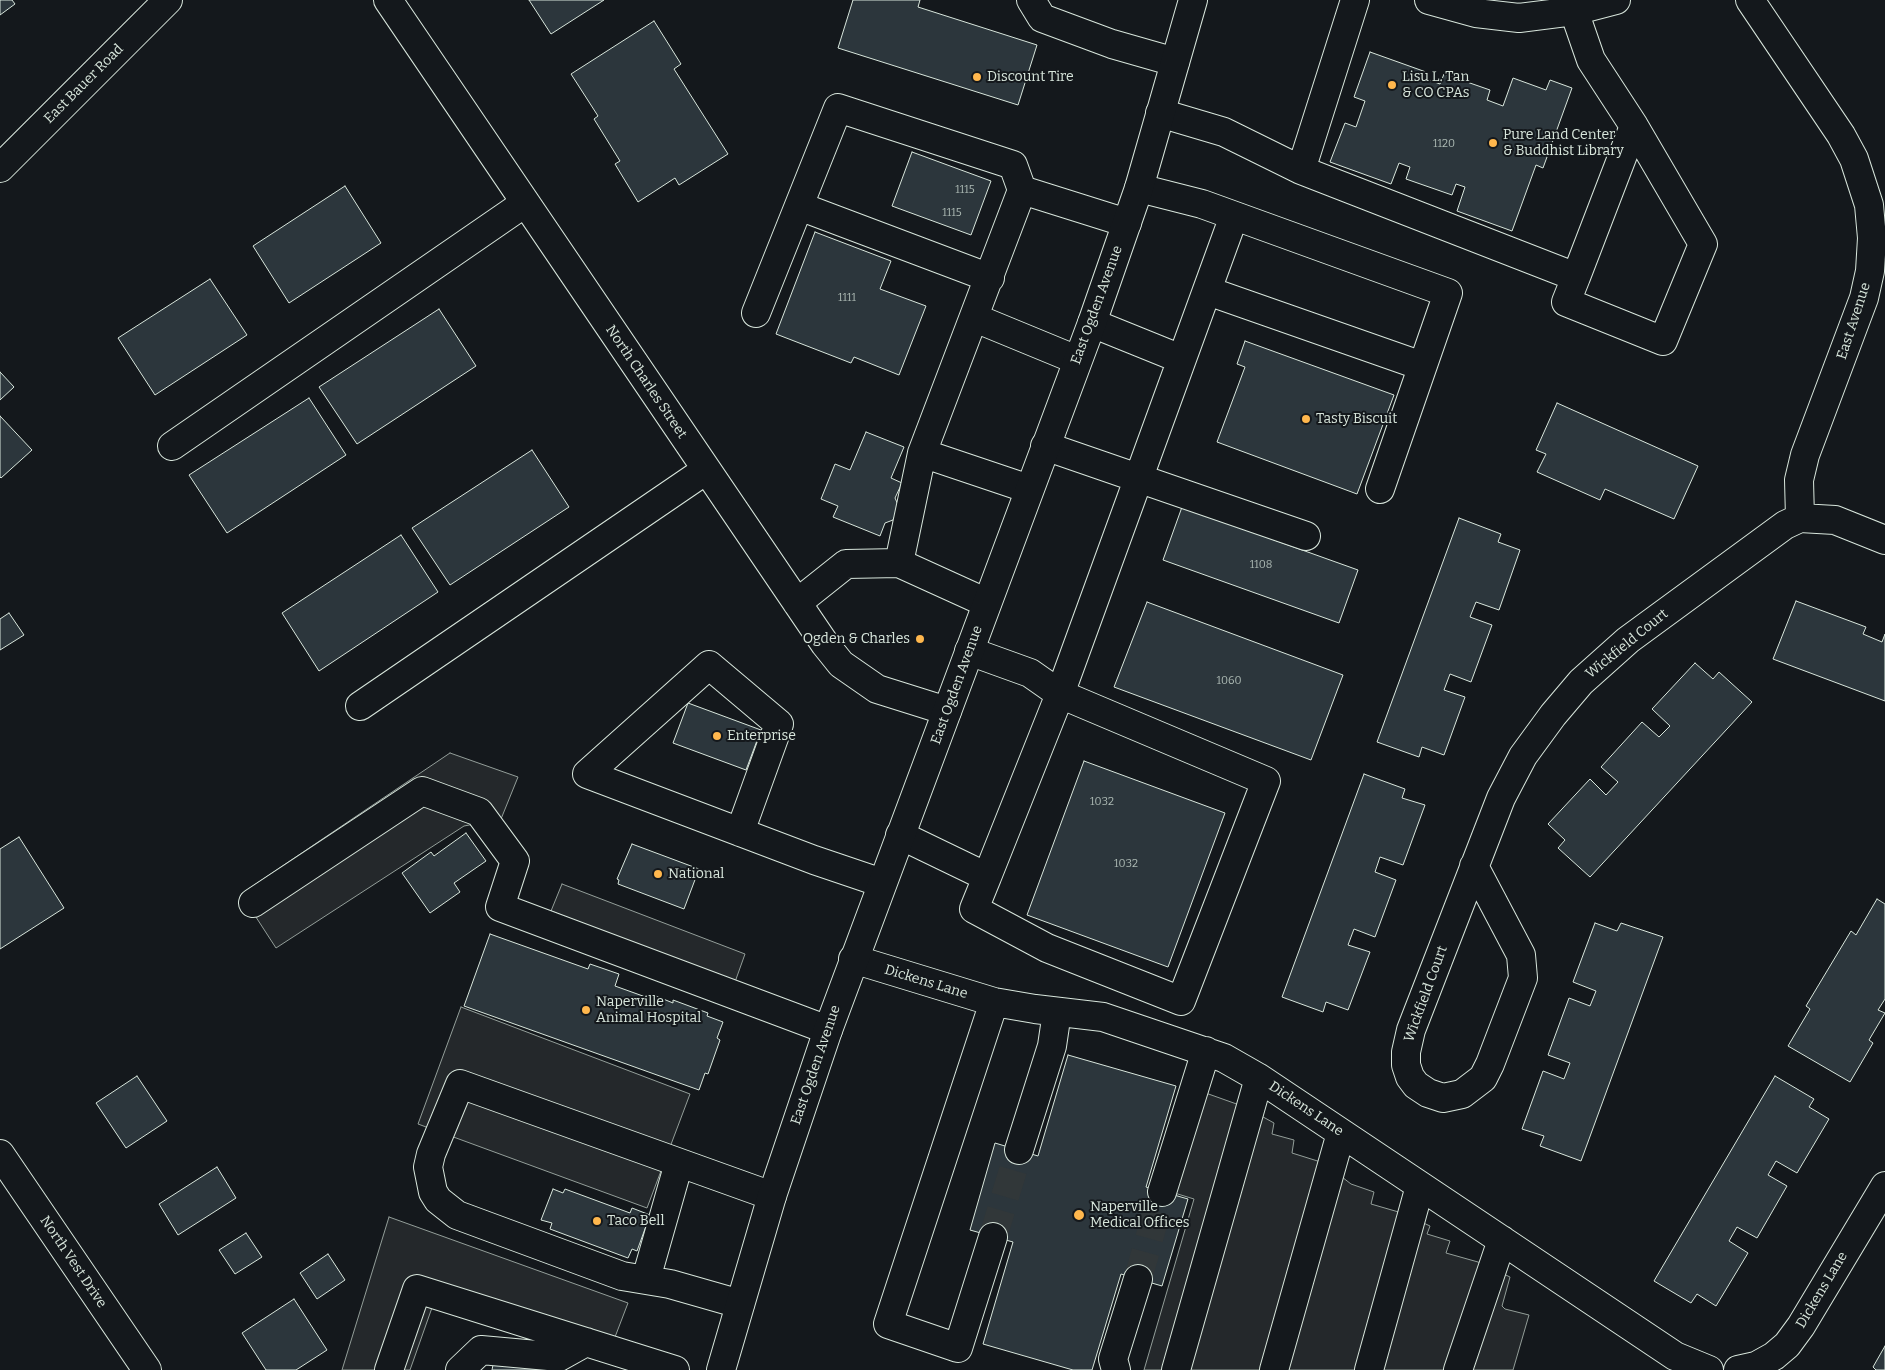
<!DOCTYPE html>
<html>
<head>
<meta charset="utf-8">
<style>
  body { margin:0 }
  canvas { display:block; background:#14181c }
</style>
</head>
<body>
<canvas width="1885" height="1370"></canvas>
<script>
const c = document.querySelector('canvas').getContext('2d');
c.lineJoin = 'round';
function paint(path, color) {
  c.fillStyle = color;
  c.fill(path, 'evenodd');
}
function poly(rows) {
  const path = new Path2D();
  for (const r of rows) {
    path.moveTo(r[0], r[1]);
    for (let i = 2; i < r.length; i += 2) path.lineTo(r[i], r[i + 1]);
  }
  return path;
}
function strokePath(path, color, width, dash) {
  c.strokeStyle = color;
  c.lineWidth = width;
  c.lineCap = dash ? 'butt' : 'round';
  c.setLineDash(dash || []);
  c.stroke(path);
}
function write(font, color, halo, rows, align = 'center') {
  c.font = font + ' Bitter,serif';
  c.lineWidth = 4;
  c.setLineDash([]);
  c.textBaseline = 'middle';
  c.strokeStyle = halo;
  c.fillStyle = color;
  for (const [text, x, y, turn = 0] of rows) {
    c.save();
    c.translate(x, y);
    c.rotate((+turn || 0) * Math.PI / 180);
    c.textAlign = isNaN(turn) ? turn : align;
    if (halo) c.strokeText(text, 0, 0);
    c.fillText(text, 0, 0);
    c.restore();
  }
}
const parking = poly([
  [450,753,518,777,501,819,464,826,276,948,241,894,450,753],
  [562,884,745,954,735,982,551,911,562,884],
  [461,1007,690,1094,647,1208,418,1124,461,1007],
  [1186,1086,1245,1107,1274,1123,1272,1134,1294,1140,1292,1153,1324,1163,1351,1184,1374,1192,1371,1204,1402,1213,1430,1226,1427,1234,1450,1241,1446,1253,1478,1262,1510,1277,1502,1306,1505,1309,1529,1315,1513,1370,1144,1370,1194,1199,1155,1187,1186,1086],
  [389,1217,628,1303,607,1358,434,1302,410,1370,342,1370,389,1217]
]);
paint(parking, '#24282b');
strokePath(parking, '#939e99', 1);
const building = poly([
  [0,0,12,0,15,4,0,15,0,0],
  [529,0,604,0,551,34,529,0],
  [853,0,920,0,918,7,1037,45,1018,105,838,48,853,0],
  [654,21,681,64,674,69,728,154,679,185,675,178,638,202,615,164,620,161,594,119,598,116,571,74,654,21],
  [1370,52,1426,72,1424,78,1440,84,1444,74,1490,90,1487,100,1503,106,1513,78,1546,90,1550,80,1572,88,1543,168,1536,165,1512,231,1457,211,1465,187,1456,184,1452,195,1406,179,1410,167,1399,163,1391,184,1330,162,1345,123,1356,127,1365,101,1354,97,1370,52],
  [912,152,991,181,971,235,892,206,912,152],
  [345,186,381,243,289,303,253,246,345,186],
  [815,232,891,261,880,289,926,306,899,375,854,357,851,363,776,334,815,232],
  [210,279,247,335,155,395,118,338,210,279],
  [439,309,476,366,357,444,319,387,439,309],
  [1245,341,1394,395,1357,494,1217,442,1245,367,1237,364,1245,341],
  [0,372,14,387,0,400,0,372],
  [309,398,346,455,227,533,189,475,309,398],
  [1557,403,1698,466,1674,519,1605,489,1600,500,1537,472,1546,454,1536,450,1557,403],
  [0,416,32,450,1,478,0,477,0,416],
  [866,432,904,447,891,478,902,483,895,498,899,507,893,520,885,523,880,536,833,517,838,506,821,499,835,464,850,470,866,432],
  [532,450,569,507,450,585,412,528,532,450],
  [1182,507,1358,570,1339,623,1163,560,1182,507],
  [1459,518,1501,534,1498,542,1520,550,1499,610,1476,602,1470,617,1492,625,1471,682,1450,674,1444,690,1465,697,1444,755,1422,747,1419,757,1377,742,1459,518],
  [401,535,438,592,319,671,282,613,401,535],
  [1796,601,1866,627,1863,634,1882,642,1885,634,1885,701,1773,659,1796,601],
  [1147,602,1343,675,1311,760,1114,687,1147,602],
  [9,613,24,635,0,650,0,619,9,613],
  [1695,663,1713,679,1719,672,1752,702,1590,877,1558,848,1565,840,1548,824,1590,779,1606,795,1618,782,1601,767,1642,722,1659,737,1670,726,1652,709,1695,663],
  [688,703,761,730,746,770,673,743,688,703],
  [1084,761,1225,813,1168,967,1027,915,1084,761],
  [1364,774,1405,789,1402,798,1425,805,1403,865,1380,857,1375,872,1396,880,1375,937,1354,929,1348,945,1370,952,1348,1010,1326,1002,1323,1012,1282,997,1364,774],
  [466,833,486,861,454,883,460,892,430,913,402,873,431,852,434,856,466,833],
  [19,837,64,908,0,949,0,849,19,837],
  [632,844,699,869,684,909,618,884,619,880,617,879,632,844],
  [1877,899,1885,904,1885,999,1878,1010,1885,1013,1869,1040,1873,1043,1850,1082,1788,1046,1810,1009,1806,1006,1851,931,1856,935,1877,899],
  [1595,923,1617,931,1621,923,1663,937,1581,1161,1540,1146,1544,1136,1522,1129,1543,1071,1564,1079,1570,1063,1548,1055,1569,998,1590,1006,1596,991,1573,982,1595,923],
  [490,934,588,969,590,964,619,974,615,986,654,1000,656,996,673,1003,673,1000,708,1013,707,1016,723,1022,717,1038,720,1040,708,1074,705,1073,699,1090,464,1006,490,934],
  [1068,1055,1176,1086,1146,1187,1188,1199,1162,1286,1121,1274,1092,1370,1073,1370,983,1344,1013,1242,970,1230,995,1143,1038,1156,1068,1055],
  [137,1076,167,1121,126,1148,96,1103,137,1076],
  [1775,1076,1814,1099,1809,1107,1829,1119,1797,1173,1776,1161,1768,1175,1787,1186,1757,1238,1737,1227,1729,1241,1748,1253,1716,1306,1697,1294,1691,1303,1654,1281,1775,1076],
  [217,1167,236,1198,178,1235,159,1204,217,1167],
  [553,1189,563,1193,565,1189,630,1213,632,1208,650,1215,637,1251,632,1249,628,1258,550,1229,552,1223,541,1220,553,1189],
  [246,1233,262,1257,235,1274,219,1250,246,1233],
  [328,1254,345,1280,317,1299,300,1273,328,1254],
  [294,1299,327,1350,296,1370,266,1370,242,1333,294,1299],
  [1885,1346,1885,1370,1876,1370,1873,1367,1885,1346],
  [494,1360,535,1363,567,1370,492,1370,494,1360]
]);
paint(building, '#2c363c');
strokePath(building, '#d8e6dc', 1);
strokePath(poly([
  [993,1237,1019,1150],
  [1138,1279,1162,1192]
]), '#313739', 28, [28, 14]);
const minor = poly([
  [388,0,825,644,841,664,877,689,947,711],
  [1031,0,1042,18,1112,44,1175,62],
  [1429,0,1476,13,1519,18,1574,11,1616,0],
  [1750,0,1841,135,1854,159,1869,205,1872,238,1870,271,1864,298,1805,455,1799,480,1800,518],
  [1160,113,1224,132,1301,170,1576,277,1634,126,1591,60,1574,11],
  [0,168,168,0],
  [1301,170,1355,0],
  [1139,188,1202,204,1448,293,1380,489],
  [799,206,990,278],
  [1576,277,1566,302,1663,341,1703,244,1634,126],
  [1208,291,1422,366],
  [756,313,838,108,1013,165,1022,190],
  [975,318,1077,360],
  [1092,323,1181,359],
  [172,446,525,203],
  [1045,446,1306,536],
  [922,453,1029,489],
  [899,563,922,453,1022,190,1127,223],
  [797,603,846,564,899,563,987,603],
  [969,651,1030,673,1060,694,1234,216],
  [360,706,706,470],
  [740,832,779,724,709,665,587,774,814,860,882,883],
  [900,835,987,877,974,909,1047,948,1181,1001,1266,781,1060,694,987,877],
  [1474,866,1521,955,1523,978,1490,1064,1483,1078,1462,1094,1443,1098,1428,1093,1416,1085,1410,1077,1406,1065,1406,1052,1411,1030,1482,847,1501,798,1523,756,1553,715,1581,682,1628,640,1785,525,1800,518,1835,520,1885,540],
  [253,903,422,791,479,812,515,861,500,907,828,1030],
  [853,959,994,1002,1035,1009,1103,1017,1224,1058,1259,1078,1675,1356,1709,1370],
  [1019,1150,1052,1046,1057,1012],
  [0,1154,147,1370],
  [1162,1192,1206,1051],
  [993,1237,958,1348,888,1324,994,1002],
  [646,1279,679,1163],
  [740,1304,670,1284,622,1276,457,1215,438,1200,433,1192,428,1167,431,1154,460,1084,772,1196],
  [389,1370,417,1289,675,1370],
  [460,1370,481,1350,559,1357,586,1342],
  [1116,1370,1113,1359,1138,1279],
  [1176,1370,1259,1078],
  [1274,1370,1341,1133],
  [1369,1370,1420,1186],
  [1458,1370,1502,1240],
  [1738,1370,1756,1366,1774,1356,1787,1345,1801,1326,1885,1186]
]);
const major = poly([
  [721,1370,772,1196,828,1030,1092,323,1139,188,1193,0]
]);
strokePath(minor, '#d8e6dc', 30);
strokePath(major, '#d8e6dc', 30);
strokePath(minor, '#14181c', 28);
strokePath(major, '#14181c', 28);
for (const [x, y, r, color] of [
  [977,77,5,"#ffb74d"],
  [1392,85,5,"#ffb74d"],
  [1493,143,5,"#ffb74d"],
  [1306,419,5,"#ffb74d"],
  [920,639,5,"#ffb74d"],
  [717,736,5,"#ffb74d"],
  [658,874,5,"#ffb74d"],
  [586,1010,5,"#ffb74d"],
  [1079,1215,6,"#ffb74d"],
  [597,1221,5,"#ffb74d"]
]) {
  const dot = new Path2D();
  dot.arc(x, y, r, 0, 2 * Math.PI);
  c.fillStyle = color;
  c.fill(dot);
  strokePath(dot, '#14181c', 2);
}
write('11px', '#adbab4', null, [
  ["1120",1444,144],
  ["1115",965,190],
  ["1115",952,213],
  ["1111",847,298],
  ["1108",1261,565],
  ["1060",1229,681],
  ["1032",1102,802],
  ["1032",1126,864]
]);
write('14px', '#d8e6dc', '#14181c', [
  ["Discount Tire",987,77],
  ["Lisu L. Tan",1402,77],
  ["& CO CPAs",1402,93],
  ["Pure Land Center",1503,135],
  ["& Buddhist Library",1503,151],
  ["Tasty Biscuit",1316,419],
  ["Ogden & Charles",910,639,"right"],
  ["Enterprise",727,736],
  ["National",668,874],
  ["Naperville",596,1002],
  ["Animal Hospital",596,1018],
  ["Naperville",1090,1207],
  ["Medical Offices",1090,1223],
  ["Taco Bell",607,1221]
], 'left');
write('14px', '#d8e6dc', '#14181c', [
  ["East Bauer Road",84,84,-45],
  ["East Ogden Avenue",1097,305,-70],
  ["East Avenue",1854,321,-72],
  ["North Charles Street",646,382,56],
  ["Wickfield Court",1627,644,-39],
  ["East Ogden Avenue",957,685,-70],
  ["Dickens Lane",926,982,17],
  ["Wickfield Court",1426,994,-70],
  ["East Ogden Avenue",816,1065,-71],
  ["Dickens Lane",1306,1109,34],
  ["North Vest Drive",73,1262,56],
  ["Dickens Lane",1822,1290,-59]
]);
</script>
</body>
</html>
